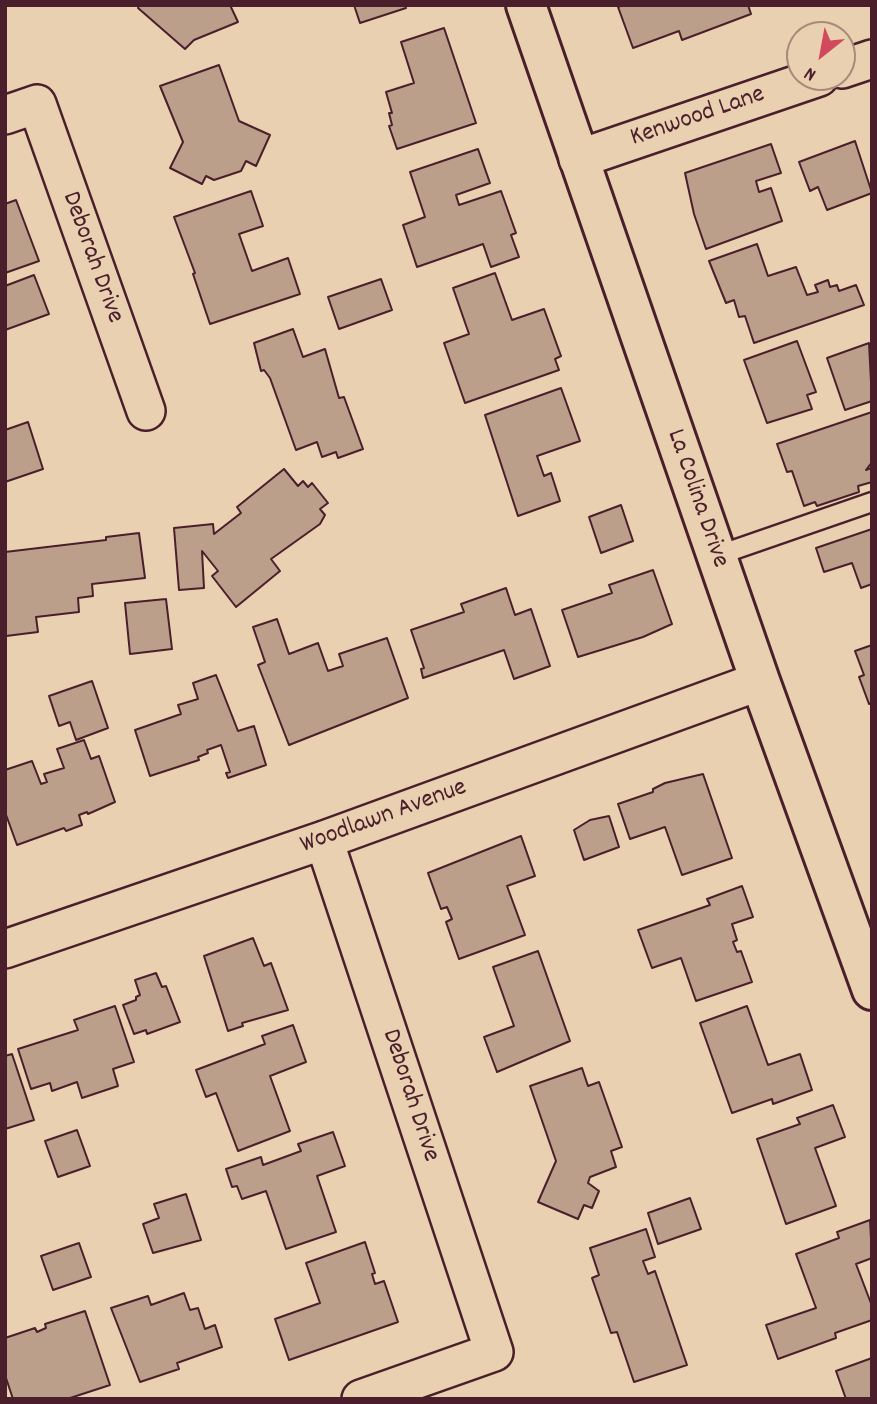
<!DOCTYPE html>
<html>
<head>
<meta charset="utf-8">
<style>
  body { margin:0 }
  #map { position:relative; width:877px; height:1404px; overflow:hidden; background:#e8d0b0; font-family:Dekko,sans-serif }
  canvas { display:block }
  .frame { position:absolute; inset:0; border:7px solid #4a1f2b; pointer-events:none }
  .north { position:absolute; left:786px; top:21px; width:70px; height:70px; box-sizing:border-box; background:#e8d0b0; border:2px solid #a9897b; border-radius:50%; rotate:211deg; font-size:19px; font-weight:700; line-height:28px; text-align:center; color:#4a1f2b }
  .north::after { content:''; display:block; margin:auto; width:24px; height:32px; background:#d1495b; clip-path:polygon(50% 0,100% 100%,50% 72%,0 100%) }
</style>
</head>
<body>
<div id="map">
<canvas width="877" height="1404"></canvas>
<div class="frame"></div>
<div class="north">N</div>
</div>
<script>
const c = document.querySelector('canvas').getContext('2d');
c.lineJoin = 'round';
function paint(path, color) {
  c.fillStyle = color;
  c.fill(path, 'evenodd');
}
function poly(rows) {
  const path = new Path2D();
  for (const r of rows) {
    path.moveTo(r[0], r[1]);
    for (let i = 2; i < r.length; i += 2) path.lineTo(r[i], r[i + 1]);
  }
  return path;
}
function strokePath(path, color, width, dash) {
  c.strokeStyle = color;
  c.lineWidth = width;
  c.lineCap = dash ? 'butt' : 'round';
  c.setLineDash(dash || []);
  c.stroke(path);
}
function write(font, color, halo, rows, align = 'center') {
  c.font = font + ' Dekko,sans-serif';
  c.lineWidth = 6;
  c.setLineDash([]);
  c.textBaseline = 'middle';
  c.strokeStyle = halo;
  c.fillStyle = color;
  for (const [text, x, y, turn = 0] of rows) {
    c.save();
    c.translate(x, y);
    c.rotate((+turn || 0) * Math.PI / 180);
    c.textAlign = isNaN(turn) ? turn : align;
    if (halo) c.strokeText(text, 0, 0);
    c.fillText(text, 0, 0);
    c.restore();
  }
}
const building = poly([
  [230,5,238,22,194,40,185,49,138,8,139,5,230,5],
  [354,5,405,5,406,8,360,23,354,5],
  [623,5,748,5,751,14,682,40,679,31,633,48,618,7,623,5],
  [444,28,476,123,397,149,389,126,392,125,389,113,392,113,386,92,414,83,401,42,444,28],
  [219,65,239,121,270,135,256,166,246,161,241,171,214,180,206,176,202,184,170,168,183,142,160,86,219,65],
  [855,141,872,193,827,210,818,187,810,191,799,162,855,141],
  [771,144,781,173,756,181,759,192,771,188,782,221,706,249,694,214,685,173,771,144],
  [478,149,490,183,456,195,459,205,501,191,516,233,511,235,519,257,491,267,483,244,417,267,403,225,425,217,410,172,478,149],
  [251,191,263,226,239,234,252,271,288,258,300,294,210,324,193,274,195,273,174,217,251,191],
  [16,200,39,261,5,273,5,204,16,200],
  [757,244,768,276,796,267,807,295,818,292,815,285,828,280,830,287,837,285,839,291,856,285,864,305,754,343,745,316,739,317,734,300,726,303,709,261,757,244],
  [495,273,512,320,544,309,561,356,555,359,559,370,465,403,444,343,469,334,453,288,495,273],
  [34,275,49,314,5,330,5,286,34,275],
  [381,279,392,310,339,329,328,297,381,279],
  [293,329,303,357,325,349,339,398,344,397,363,449,338,458,336,452,322,457,317,442,296,450,270,378,264,370,261,371,254,343,293,329],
  [797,341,816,392,807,395,812,409,767,423,744,360,797,341],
  [869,343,872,401,845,410,827,358,869,343],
  [561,388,580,441,537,456,544,476,551,473,560,501,518,516,485,415,561,388],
  [872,412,872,462,866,470,871,468,872,482,858,486,859,492,817,506,815,502,804,506,792,471,787,472,777,444,872,412],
  [28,422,43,469,5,482,5,430,28,422],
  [284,469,298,486,303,481,308,487,312,483,328,503,320,509,325,515,320,524,271,559,280,571,236,607,212,576,218,571,202,551,204,588,179,590,174,528,213,524,214,534,241,513,237,507,284,469],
  [621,505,633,541,601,553,589,517,621,505],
  [872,529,872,584,861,588,852,563,824,572,816,548,872,529],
  [139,533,145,578,92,584,93,596,78,598,79,612,36,617,38,632,6,636,5,552,106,540,106,537,139,533],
  [653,570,672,624,643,637,578,657,562,610,612,593,609,585,653,570],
  [506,588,515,615,531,609,550,666,514,679,504,650,423,678,421,669,424,668,411,630,464,612,461,604,506,588],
  [166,599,172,649,130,654,125,603,166,599],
  [277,619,289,654,318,643,328,671,343,666,339,654,387,638,408,698,289,745,258,665,265,662,253,627,277,619],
  [872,645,872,703,869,704,859,677,864,675,855,651,872,645],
  [216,675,238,731,254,726,266,765,228,778,226,773,230,772,221,745,207,750,208,753,198,757,199,760,150,776,135,730,181,714,178,705,198,699,193,683,216,675],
  [92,681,108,728,76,740,70,722,59,726,49,696,92,681],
  [84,740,91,759,99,756,115,802,88,814,87,812,79,815,82,825,66,831,64,828,17,845,5,812,5,770,32,761,41,784,47,782,44,774,64,768,57,749,84,740],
  [703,774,732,858,682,875,665,827,630,839,618,804,653,792,653,789,665,783,703,774],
  [609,816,619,847,584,860,574,830,590,820,609,816],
  [521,836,535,876,507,886,525,935,459,959,446,922,452,919,447,907,441,909,428,873,521,836],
  [742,886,753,917,732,924,737,940,733,942,737,952,741,951,752,982,696,1001,681,958,652,968,638,930,710,905,707,899,742,886],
  [253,938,264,966,271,963,288,1010,242,1023,243,1026,228,1031,204,956,253,938],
  [538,951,570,1041,497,1072,484,1037,514,1026,493,967,538,951],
  [156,973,162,987,166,986,180,1022,147,1034,146,1030,134,1034,123,1005,136,1000,136,997,140,995,135,980,156,973],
  [115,1006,134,1062,113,1069,118,1086,82,1098,77,1082,52,1091,50,1083,31,1089,18,1049,78,1030,74,1020,115,1006],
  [747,1006,768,1065,800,1054,812,1090,773,1104,772,1099,732,1113,700,1023,747,1006],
  [293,1025,306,1062,270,1076,290,1131,238,1151,216,1093,206,1097,196,1070,265,1044,262,1036,293,1025],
  [12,1054,34,1120,5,1129,5,1056,12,1054],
  [582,1068,588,1086,599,1082,622,1147,611,1151,616,1167,590,1177,588,1183,599,1191,592,1208,584,1205,578,1219,538,1202,556,1161,530,1086,582,1068],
  [833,1105,845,1137,815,1148,836,1206,786,1224,757,1139,800,1124,797,1118,833,1105],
  [77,1130,90,1166,58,1177,45,1141,77,1130],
  [333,1132,345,1166,317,1176,336,1232,286,1249,266,1191,242,1199,237,1186,232,1187,226,1169,261,1157,263,1165,301,1151,298,1144,333,1132],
  [186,1194,201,1240,153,1253,143,1224,159,1218,154,1204,186,1194],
  [690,1198,701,1229,658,1244,648,1213,690,1198],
  [870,1220,872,1258,856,1264,872,1306,872,1320,835,1333,836,1338,778,1359,766,1325,816,1308,796,1254,839,1238,837,1232,870,1220],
  [646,1229,655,1257,643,1261,648,1274,655,1271,687,1365,634,1382,617,1332,611,1333,592,1278,599,1275,590,1248,646,1229],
  [365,1242,375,1273,372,1274,375,1284,384,1281,398,1322,289,1360,275,1319,320,1303,306,1263,365,1242],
  [79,1243,91,1277,53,1290,41,1256,79,1243],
  [184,1293,190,1310,198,1308,205,1329,215,1325,222,1347,177,1363,179,1369,140,1382,111,1308,148,1296,151,1305,184,1293],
  [85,1311,110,1385,67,1399,13,1399,5,1375,5,1338,35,1328,37,1332,46,1328,45,1324,85,1311],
  [872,1358,872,1399,846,1399,836,1371,872,1358]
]);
paint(building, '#bb9f8b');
strokePath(building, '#4a1f2b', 2);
const service = poly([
  [716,556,872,502]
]);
const minor = poly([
  [842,69,872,59],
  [5,115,37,104,146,411],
  [578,159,819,77],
  [324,840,494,1352,361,1399],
  [5,949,324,840,760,681]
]);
const tertiary = poly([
  [526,5,760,681,872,990]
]);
strokePath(service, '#4a1f2b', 23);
strokePath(minor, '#4a1f2b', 42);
strokePath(tertiary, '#4a1f2b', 44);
strokePath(service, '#e8d0b0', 18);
strokePath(minor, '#e8d0b0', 37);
strokePath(tertiary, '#e8d0b0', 38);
write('26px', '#4a1f2b', '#e8d0b0', [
  ["Kenwood Lane",698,118,-19],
  ["Deborah Drive",91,258,70],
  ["La Colina Drive",696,499,71],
  ["Woodlawn Avenue",384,818,-20],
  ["Deborah Drive",409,1096,72]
]);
</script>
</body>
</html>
